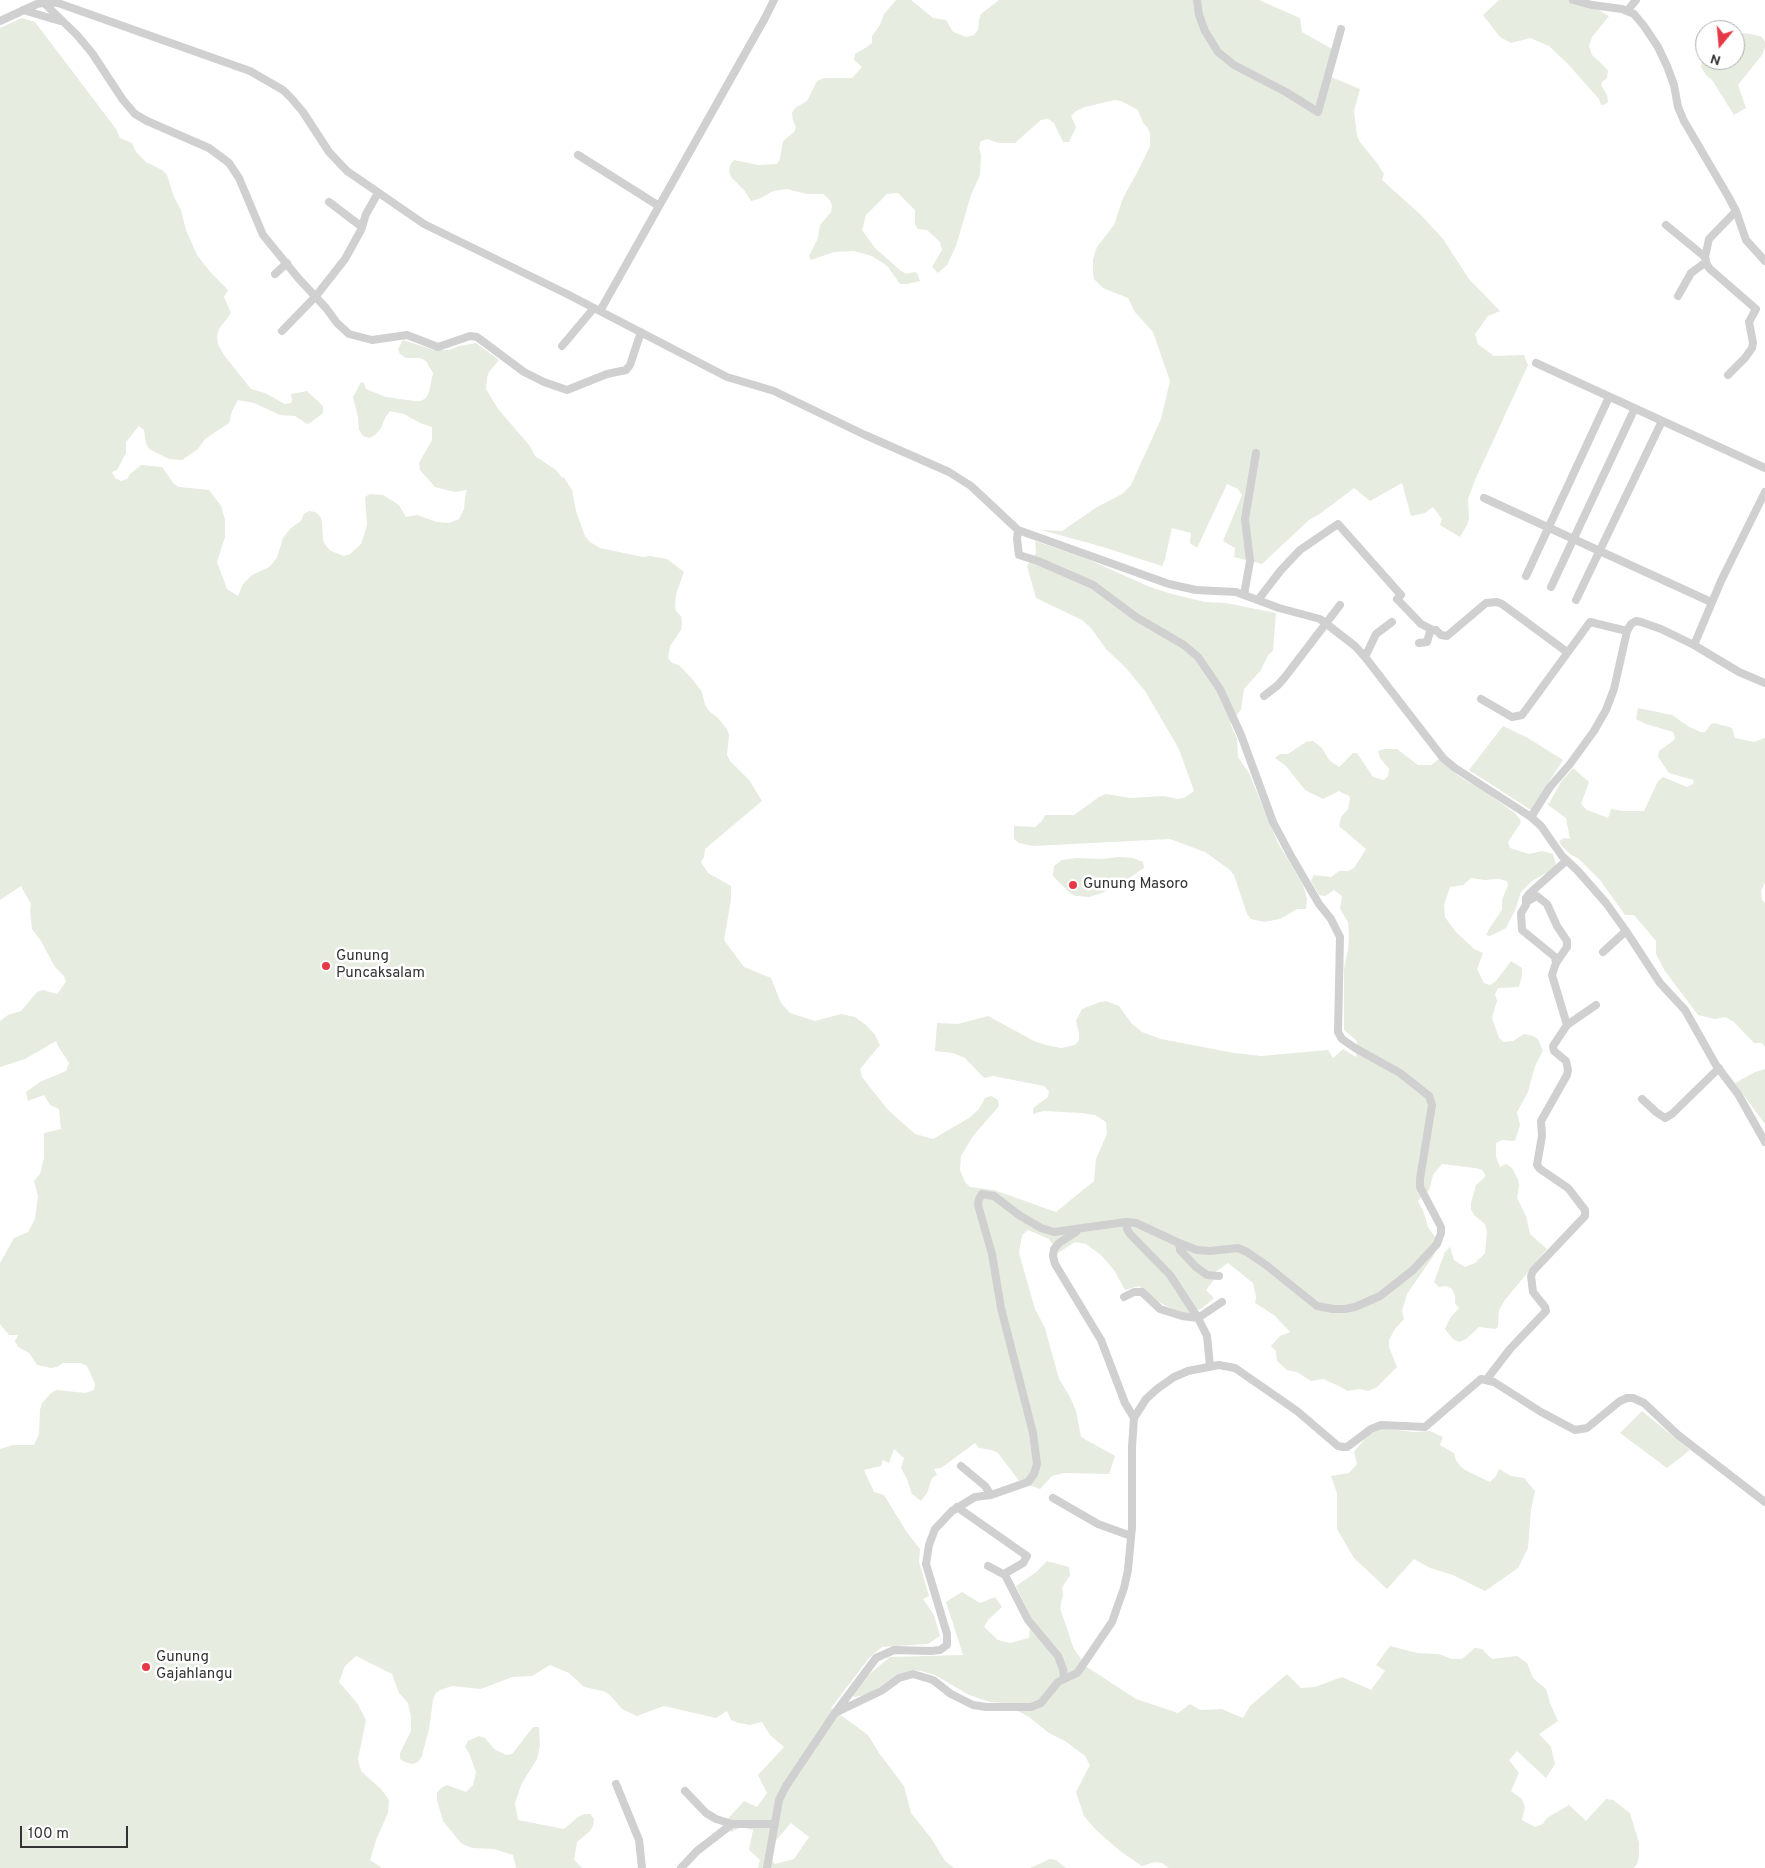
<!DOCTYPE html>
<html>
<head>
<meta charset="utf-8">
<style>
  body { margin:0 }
  #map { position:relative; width:1765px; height:1868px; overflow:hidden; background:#fff; font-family:Overpass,sans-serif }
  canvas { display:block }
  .north { position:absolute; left:1695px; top:20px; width:50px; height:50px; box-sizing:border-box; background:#fff; border:1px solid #adadad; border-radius:50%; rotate:197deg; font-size:14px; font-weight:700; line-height:20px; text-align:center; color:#333 }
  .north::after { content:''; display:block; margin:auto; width:18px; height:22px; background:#e63946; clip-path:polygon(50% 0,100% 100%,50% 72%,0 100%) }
  .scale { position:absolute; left:20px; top:1826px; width:108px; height:22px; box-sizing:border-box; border:2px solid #333; border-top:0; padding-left:6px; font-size:15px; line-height:18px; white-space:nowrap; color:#333; -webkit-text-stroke:4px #fff; paint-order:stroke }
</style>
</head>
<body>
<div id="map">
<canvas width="1765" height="1868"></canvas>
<div class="north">N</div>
<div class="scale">100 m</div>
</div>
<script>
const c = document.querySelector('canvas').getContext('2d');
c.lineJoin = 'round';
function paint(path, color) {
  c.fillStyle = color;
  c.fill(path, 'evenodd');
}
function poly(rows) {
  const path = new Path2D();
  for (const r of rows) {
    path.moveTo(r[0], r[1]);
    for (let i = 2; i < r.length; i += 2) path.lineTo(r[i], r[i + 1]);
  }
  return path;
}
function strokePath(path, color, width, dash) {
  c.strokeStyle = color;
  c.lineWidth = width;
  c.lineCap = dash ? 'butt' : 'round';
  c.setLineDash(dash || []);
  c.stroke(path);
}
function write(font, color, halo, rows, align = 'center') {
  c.font = font + ' Overpass,sans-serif';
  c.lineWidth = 5;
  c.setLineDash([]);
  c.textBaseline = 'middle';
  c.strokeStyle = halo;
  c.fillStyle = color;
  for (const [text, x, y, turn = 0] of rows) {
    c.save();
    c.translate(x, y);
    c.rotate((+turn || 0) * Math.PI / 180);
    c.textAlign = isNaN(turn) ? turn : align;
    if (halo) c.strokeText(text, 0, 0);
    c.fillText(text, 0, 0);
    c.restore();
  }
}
paint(poly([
  [896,0,911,0,933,18,946,20,953,32,966,37,974,35,978,30,979,20,981,14,999,0,1259,0,1300,18,1302,32,1332,49,1326,75,1360,89,1354,111,1357,136,1360,142,1377,163,1384,174,1382,180,1421,215,1443,239,1469,279,1500,311,1488,316,1475,334,1478,344,1494,356,1524,355,1528,365,1475,480,1468,499,1469,519,1467,525,1460,537,1440,525,1442,519,1433,507,1425,513,1411,516,1402,483,1370,501,1354,488,1321,513,1309,520,1262,564,1234,557,1235,548,1223,541,1242,495,1238,489,1227,484,1197,548,1190,543,1191,533,1172,528,1165,559,1162,566,1103,547,1041,530,1062,531,1097,507,1122,494,1131,485,1161,419,1170,381,1153,332,1135,312,1128,298,1103,288,1094,279,1093,273,1093,259,1097,247,1114,225,1123,198,1138,171,1150,146,1150,133,1147,127,1143,123,1138,110,1121,101,1115,100,1085,107,1076,111,1071,116,1076,127,1069,142,1063,142,1054,123,1048,119,1041,120,1015,143,999,143,987,139,981,141,979,148,981,155,980,175,971,195,956,246,947,265,938,273,932,267,942,250,940,242,927,230,918,229,915,224,915,210,898,193,887,194,866,215,862,230,875,248,901,271,907,274,914,272,917,273,920,281,907,284,900,284,888,267,883,263,872,256,854,251,834,252,811,260,809,256,818,238,820,225,831,212,832,206,830,200,823,194,807,194,787,189,773,191,761,198,751,201,744,190,731,177,729,171,730,165,734,160,758,165,777,164,780,159,783,141,794,132,796,127,793,121,792,113,795,108,807,101,817,81,824,78,852,78,862,67,854,60,855,54,867,47,872,43,872,36,880,25,884,14],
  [1499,0,1570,0,1597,9,1609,16,1592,37,1589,46,1592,55,1608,70,1607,78,1602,82,1601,85,1607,95,1608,102,1606,104,1601,105,1599,99,1568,64,1549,46,1530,38,1511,43,1500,37,1483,15],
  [22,18,35,22,116,129,120,138,132,143,136,152,146,162,162,170,167,175,174,197,181,210,186,230,197,255,211,273,228,290,224,297,231,313,219,329,217,336,218,345,224,355,251,389,265,393,285,404,291,403,292,400,291,394,307,391,323,406,323,413,310,423,307,424,295,416,280,415,254,403,238,400,232,411,229,423,205,439,198,449,182,460,169,459,149,449,146,443,144,430,139,426,126,442,126,453,117,470,112,472,115,478,121,481,127,479,130,474,141,465,162,467,174,484,179,487,209,490,221,506,225,520,225,537,217,562,227,589,238,596,243,584,252,575,269,567,273,563,277,557,283,538,291,528,301,521,304,514,309,511,315,512,320,516,322,522,323,540,326,546,331,551,344,556,350,554,361,544,367,525,365,497,370,494,383,495,399,505,406,517,417,515,437,522,449,523,459,519,464,509,465,497,467,490,455,492,435,487,420,470,419,463,432,440,432,427,420,423,404,414,390,411,386,416,381,428,375,435,369,438,363,436,359,430,358,417,353,397,361,382,364,383,366,389,386,397,414,401,421,401,426,398,429,392,433,373,426,361,420,358,406,358,400,354,398,349,403,340,434,350,449,350,459,346,476,343,499,360,489,372,487,378,486,389,498,409,530,446,535,456,556,470,563,479,563,476,572,490,576,511,585,536,590,542,600,548,643,557,650,556,667,559,684,572,676,594,675,607,676,611,681,616,682,624,681,630,670,646,668,658,672,663,679,665,693,680,702,692,705,705,709,711,718,718,727,729,729,735,727,755,730,761,749,780,762,801,705,849,704,857,701,862,708,873,731,886,731,900,724,940,744,967,771,978,781,1003,790,1013,815,1021,841,1014,855,1017,866,1025,875,1035,880,1045,860,1069,862,1077,888,1110,915,1134,933,1139,969,1118,979,1109,985,1098,991,1096,998,1100,999,1106,973,1136,961,1156,960,1170,965,1182,970,1187,994,1190,1056,1212,1094,1181,1096,1159,1107,1134,1106,1122,1095,1115,1082,1113,1043,1111,1033,1114,1033,1108,1048,1097,1049,1091,1044,1086,993,1076,984,1078,965,1058,953,1053,935,1051,937,1023,958,1024,988,1016,1034,1041,1046,1045,1061,1048,1075,1045,1079,1040,1079,1033,1076,1021,1082,1009,1100,1002,1106,1001,1119,1006,1132,1024,1142,1032,1161,1039,1234,1053,1261,1056,1328,1050,1333,1058,1343,1049,1356,1057,1357,1041,1344,1030,1344,969,1348,950,1349,936,1348,922,1340,909,1342,896,1334,890,1325,896,1319,895,1311,881,1314,875,1331,877,1339,871,1348,871,1354,868,1366,849,1339,826,1341,817,1348,809,1350,799,1349,796,1339,791,1323,799,1305,790,1286,766,1275,758,1280,754,1288,754,1306,742,1313,741,1322,748,1329,760,1339,767,1353,753,1357,753,1373,777,1384,780,1388,776,1389,769,1380,758,1378,751,1384,749,1397,749,1418,765,1431,765,1439,759,1460,777,1483,790,1515,813,1521,821,1520,824,1508,842,1510,848,1529,854,1542,851,1553,854,1556,864,1553,869,1532,881,1521,892,1515,910,1506,928,1490,936,1486,935,1489,929,1502,910,1502,900,1508,885,1507,881,1499,879,1485,880,1471,878,1463,885,1450,887,1444,905,1445,917,1455,931,1474,949,1483,953,1477,969,1484,983,1490,985,1496,981,1511,961,1522,968,1522,975,1519,987,1498,988,1495,994,1497,1001,1492,1018,1499,1038,1503,1042,1513,1041,1524,1034,1533,1036,1538,1039,1543,1051,1535,1066,1528,1092,1517,1112,1520,1125,1515,1141,1502,1140,1496,1143,1496,1157,1500,1167,1506,1164,1512,1168,1518,1179,1519,1186,1517,1198,1526,1216,1530,1234,1547,1249,1505,1300,1499,1310,1498,1327,1495,1329,1479,1327,1466,1339,1459,1342,1453,1339,1445,1329,1450,1318,1459,1308,1455,1303,1455,1296,1452,1289,1446,1286,1439,1287,1434,1282,1445,1252,1450,1247,1454,1260,1465,1267,1475,1263,1485,1253,1487,1231,1485,1224,1474,1215,1471,1209,1471,1203,1476,1185,1486,1176,1482,1170,1475,1168,1442,1164,1433,1175,1429,1191,1425,1192,1418,1201,1424,1213,1428,1227,1440,1244,1432,1258,1407,1294,1402,1311,1404,1319,1395,1329,1389,1340,1389,1347,1397,1367,1377,1387,1368,1391,1360,1389,1347,1391,1339,1386,1323,1379,1311,1381,1297,1372,1287,1370,1277,1361,1276,1351,1271,1346,1280,1336,1290,1332,1274,1315,1255,1303,1256,1297,1253,1283,1228,1263,1214,1273,1213,1281,1206,1290,1214,1298,1201,1309,1185,1314,1176,1311,1155,1300,1139,1286,1125,1290,1114,1270,1101,1255,1086,1244,1075,1242,1058,1253,1049,1239,1028,1230,1022,1235,1019,1253,1035,1309,1045,1328,1059,1379,1070,1397,1076,1411,1081,1437,1115,1456,1109,1474,1064,1473,1052,1476,1040,1489,1020,1482,998,1453,992,1450,979,1448,975,1443,941,1468,934,1469,937,1475,932,1478,927,1493,921,1501,912,1494,907,1479,901,1468,904,1458,894,1449,889,1463,883,1460,881,1466,864,1470,874,1492,884,1495,906,1531,920,1549,919,1562,929,1596,923,1599,934,1615,940,1636,928,1644,882,1647,869,1658,831,1708,868,1735,879,1753,904,1786,911,1813,931,1838,945,1861,954,1868,758,1868,760,1860,749,1850,753,1830,741,1827,731,1832,723,1824,744,1801,757,1807,767,1793,758,1775,784,1747,770,1735,762,1722,750,1725,739,1723,731,1720,727,1711,716,1718,664,1706,637,1716,622,1709,609,1694,603,1691,584,1687,569,1673,550,1665,532,1676,512,1677,486,1687,480,1689,452,1686,440,1690,435,1694,433,1700,429,1729,422,1756,418,1762,412,1764,405,1762,400,1759,400,1753,411,1731,411,1717,408,1703,399,1693,392,1674,356,1656,345,1666,339,1682,357,1703,366,1720,358,1759,361,1771,381,1789,389,1800,388,1813,376,1840,370,1860,382,1868,0,1868,0,1449,13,1445,34,1445,39,1434,40,1410,42,1403,51,1393,57,1390,85,1393,94,1390,95,1384,87,1366,81,1363,63,1363,57,1367,51,1368,37,1365,29,1353,18,1347,15,1341,18,1335,9,1335,0,1324,0,1263,14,1238,28,1232,35,1219,38,1196,34,1181,40,1174,44,1158,44,1133,61,1129,59,1109,50,1105,44,1095,28,1101,26,1092,40,1082,66,1071,69,1063,58,1046,56,1041,25,1059,0,1067,0,1021,8,1015,21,1011,37,992,43,990,57,994,66,982,64,976,55,967,41,941,32,929,30,910,31,904,21,886,0,900,0,28],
  [791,1823,809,1837,794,1859,775,1864,765,1853],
  [1741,33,1751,34,1762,37,1765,42,1765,47,1762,55,1738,85,1746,108,1734,115,1712,80,1706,75,1701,67,1702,59,1735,60,1735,39],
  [1035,541,1087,559,1150,587,1172,594,1205,602,1226,603,1276,613,1273,651,1268,655,1261,670,1244,689,1241,710,1230,723,1237,739,1238,757,1249,773,1278,843,1303,885,1307,899,1306,909,1297,909,1280,919,1264,922,1251,919,1247,914,1234,875,1230,870,1205,852,1170,839,1033,846,1019,843,1014,839,1014,826,1035,827,1042,821,1045,815,1074,815,1099,797,1106,794,1130,798,1164,796,1177,799,1184,798,1194,791,1179,749,1145,691,1125,667,1106,649,1091,628,1082,620,1036,598,1027,566,1036,553],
  [1638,708,1672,715,1689,727,1701,732,1705,732,1711,724,1714,723,1732,728,1735,738,1754,742,1765,738,1765,883,1761,891,1762,900,1765,903,1765,1047,1762,1043,1754,1043,1734,1022,1725,1017,1715,1019,1698,1015,1665,971,1656,954,1656,941,1634,915,1625,915,1600,880,1579,859,1570,854,1561,845,1559,841,1564,838,1570,839,1566,818,1548,805,1561,782,1573,768,1589,782,1581,804,1587,810,1608,818,1611,809,1623,811,1644,811,1658,781,1663,777,1687,787,1693,784,1694,780,1669,773,1658,757,1659,751,1673,741,1675,738,1673,732,1646,724,1636,719],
  [1503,726,1528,738,1563,760,1531,810,1469,770],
  [1119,857,1133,858,1143,862,1144,868,1122,883,1115,885,1102,893,1089,897,1076,896,1070,893,1053,876,1054,866,1062,860,1076,858,1102,859],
  [1765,1069,1765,1124,1735,1083,1755,1072],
  [1642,1411,1690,1450,1667,1468,1620,1433],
  [1382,1428,1413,1432,1430,1431,1443,1437,1440,1445,1454,1453,1456,1460,1460,1466,1465,1470,1490,1482,1496,1476,1499,1469,1511,1476,1524,1478,1535,1491,1531,1510,1528,1548,1518,1568,1485,1591,1453,1575,1430,1568,1414,1559,1387,1589,1354,1558,1337,1529,1337,1493,1331,1476,1349,1473,1357,1464,1354,1452,1367,1436],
  [1047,1561,1069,1567,1070,1575,1062,1588,1063,1595,1060,1608,1074,1649,1087,1667,1136,1699,1178,1713,1190,1704,1200,1710,1222,1709,1243,1718,1250,1706,1287,1674,1301,1688,1315,1687,1342,1677,1371,1690,1385,1671,1376,1665,1390,1646,1417,1653,1439,1654,1452,1659,1462,1659,1475,1648,1482,1649,1492,1659,1517,1656,1527,1663,1533,1678,1546,1689,1550,1703,1558,1721,1539,1734,1551,1747,1555,1764,1546,1778,1517,1751,1509,1760,1519,1773,1511,1791,1522,1799,1525,1807,1522,1820,1535,1827,1543,1824,1547,1818,1569,1805,1586,1821,1606,1799,1613,1800,1630,1813,1639,1843,1639,1857,1637,1864,1634,1868,1169,1868,1162,1863,1155,1862,1142,1866,1120,1851,1096,1830,1084,1816,1076,1792,1090,1765,1085,1756,1065,1741,1049,1733,1029,1717,1004,1703,990,1702,969,1695,935,1675,921,1671,914,1670,896,1675,869,1694,855,1697,852,1696,862,1680,890,1657,963,1655,946,1602,962,1592,980,1603,995,1597,1002,1607,988,1620,984,1627,998,1640,1010,1643,1029,1638,1031,1618,1016,1586,1035,1573],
  [533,1727,539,1727,540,1746,537,1759,522,1783,515,1803,518,1820,564,1829,578,1817,584,1814,590,1814,594,1819,593,1826,590,1831,577,1842,574,1860,582,1868,516,1868,513,1855,494,1849,473,1848,467,1846,461,1843,443,1821,437,1800,437,1793,441,1788,447,1785,466,1792,473,1785,476,1772,469,1753,465,1747,468,1741,479,1736,485,1738,494,1749,506,1755,512,1754],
  [1050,1859,1056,1860,1066,1868,1030,1868]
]), '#e6ecdf');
strokePath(poly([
  [1197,0,1199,15,1205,31,1218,52,1234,65,1286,92,1318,112,1341,29],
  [1573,0,1592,5,1622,9,1634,14,1644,26,1658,47,1667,66,1674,85,1678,107,1684,121,1728,196,1736,211,1746,240,1765,261],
  [44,3,77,35,92,53,123,100,135,114,147,121,209,148,229,163,239,178,263,235,299,279,326,308,337,323,349,334,372,340,407,335,438,347,470,336,477,337,524,372,544,382,567,390,607,374,626,370,630,365,641,332],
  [23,10,60,21],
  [1627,11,1636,0],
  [0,21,37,4,47,2,58,3,250,71,283,90,292,99,303,112,329,152,347,171,424,224,567,294,727,377,774,391,865,435,949,472,971,486,1018,530,1169,584,1196,590,1236,592,1279,608,1320,619,1355,646,1365,657,1443,758,1455,768,1531,817,1541,826,1562,856,1577,870,1606,903,1626,931,1660,983,1685,1010,1716,1065,1738,1094,1765,1142],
  [578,155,659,206],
  [329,202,362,227],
  [1666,225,1705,257],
  [275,274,287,263],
  [1678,296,1691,273,1706,262],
  [600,311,765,18,774,0],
  [282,331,316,296,345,259,361,230,366,214,378,193],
  [562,346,594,308],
  [1536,363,1765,468],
  [1728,375,1745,358,1752,348,1753,343,1749,322,1756,309,1710,269,1707,265,1705,257,1709,239,1736,211],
  [1484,498,1711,602],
  [1526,576,1609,397],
  [1551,587,1635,408],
  [1244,595,1250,561,1245,519,1256,453],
  [1258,600,1281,570,1300,550,1338,524,1401,595,1397,599,1421,624,1433,630],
  [1576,600,1662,421],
  [1419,643,1427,642,1430,632,1433,630,1436,630,1441,635,1447,636,1486,603,1497,602,1502,604,1567,652],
  [1694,645,1721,581,1765,492],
  [1365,657,1376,634,1392,622],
  [1264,696,1278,685,1285,677,1340,605],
  [1481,699,1512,717,1522,715,1590,622,1627,631],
  [1531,817,1550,787,1570,764,1594,731,1606,710,1614,689,1627,631,1631,624,1636,621,1641,622,1661,629,1694,645,1739,672,1765,683],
  [1526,902,1537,896,1547,904,1557,926,1567,941,1567,947,1556,963,1552,975,1567,1025],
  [1603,952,1626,931],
  [1556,963,1555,957,1522,930,1521,913,1526,905,1526,898,1530,893,1566,861],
  [1642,1099,1656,1112,1665,1118,1672,1114,1719,1068],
  [1126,1222,1127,1229,1130,1234,1170,1275,1198,1318,1207,1336,1210,1366],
  [1076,1232,1059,1243,1054,1249,1053,1256,1055,1264,1101,1340,1125,1403,1134,1418],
  [1179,1243,1180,1250,1196,1267,1207,1275,1219,1276],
  [1124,1297,1134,1292,1142,1292,1160,1309,1182,1316,1198,1318,1222,1302],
  [1487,1379,1510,1349,1546,1311,1545,1307,1533,1292,1531,1276,1533,1271,1585,1216,1585,1210,1568,1188,1540,1169,1537,1165,1538,1159,1542,1136,1541,1121,1567,1075,1568,1070,1566,1061,1554,1051,1553,1046,1567,1025,1596,1005],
  [961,1466,985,1486,991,1495],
  [1053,1498,1098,1524,1131,1536],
  [957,1507,1027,1556,1023,1563,1004,1574],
  [988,1566,1005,1575,1028,1620,1058,1656,1063,1669,1064,1678],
  [835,1713,876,1658,894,1650,931,1651,940,1650,947,1645,947,1634,926,1564,929,1545,935,1529,952,1511,975,1497,991,1495,1028,1482,1034,1474,1037,1464,1033,1433,1001,1308,992,1254,978,1205,979,1199,982,1194,994,1196,1019,1215,1041,1228,1054,1232,1126,1222,1136,1223,1179,1243,1197,1250,1210,1251,1238,1248,1247,1252,1266,1265,1317,1306,1333,1309,1345,1309,1355,1307,1380,1296,1413,1270,1437,1244,1441,1233,1441,1227,1420,1187,1420,1179,1432,1105,1429,1096,1400,1073,1355,1048,1342,1039,1338,1032,1340,937,1331,919,1319,904,1291,856,1273,822,1241,735,1220,689,1198,657,1184,645,1136,617,1093,585,1038,561,1019,555,1017,539,1018,530],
  [616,1784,639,1840,642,1868],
  [685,1791,706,1813,716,1819,732,1824,774,1824],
  [681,1868,697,1851,732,1824],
  [767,1868,779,1800,786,1786,835,1713,881,1691,899,1678,913,1674,933,1680,951,1694,973,1705,986,1707,1031,1707,1041,1703,1058,1682,1077,1673,1080,1669,1112,1622,1124,1588,1128,1570,1132,1527,1132,1447,1134,1418,1146,1399,1157,1389,1174,1377,1188,1371,1219,1365,1235,1368,1297,1411,1338,1446,1343,1447,1347,1447,1371,1429,1381,1425,1425,1427,1481,1379,1494,1382,1541,1412,1575,1430,1587,1428,1620,1401,1627,1398,1633,1398,1644,1403,1678,1435,1765,1502]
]), '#d0d0d0', 8);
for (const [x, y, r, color] of [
  [1073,885,5,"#e63946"],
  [326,966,5,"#e63946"],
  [146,1667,5,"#e63946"]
]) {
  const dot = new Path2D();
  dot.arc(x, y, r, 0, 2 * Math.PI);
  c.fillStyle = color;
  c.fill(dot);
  strokePath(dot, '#fff', 2);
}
write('15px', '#333', '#fff', [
  ["Gunung Masoro",1083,885],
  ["Gunung",336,957],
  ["Puncaksalam",336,974],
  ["Gunung",156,1658],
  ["Gajahlangu",156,1675]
], 'left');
</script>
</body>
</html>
